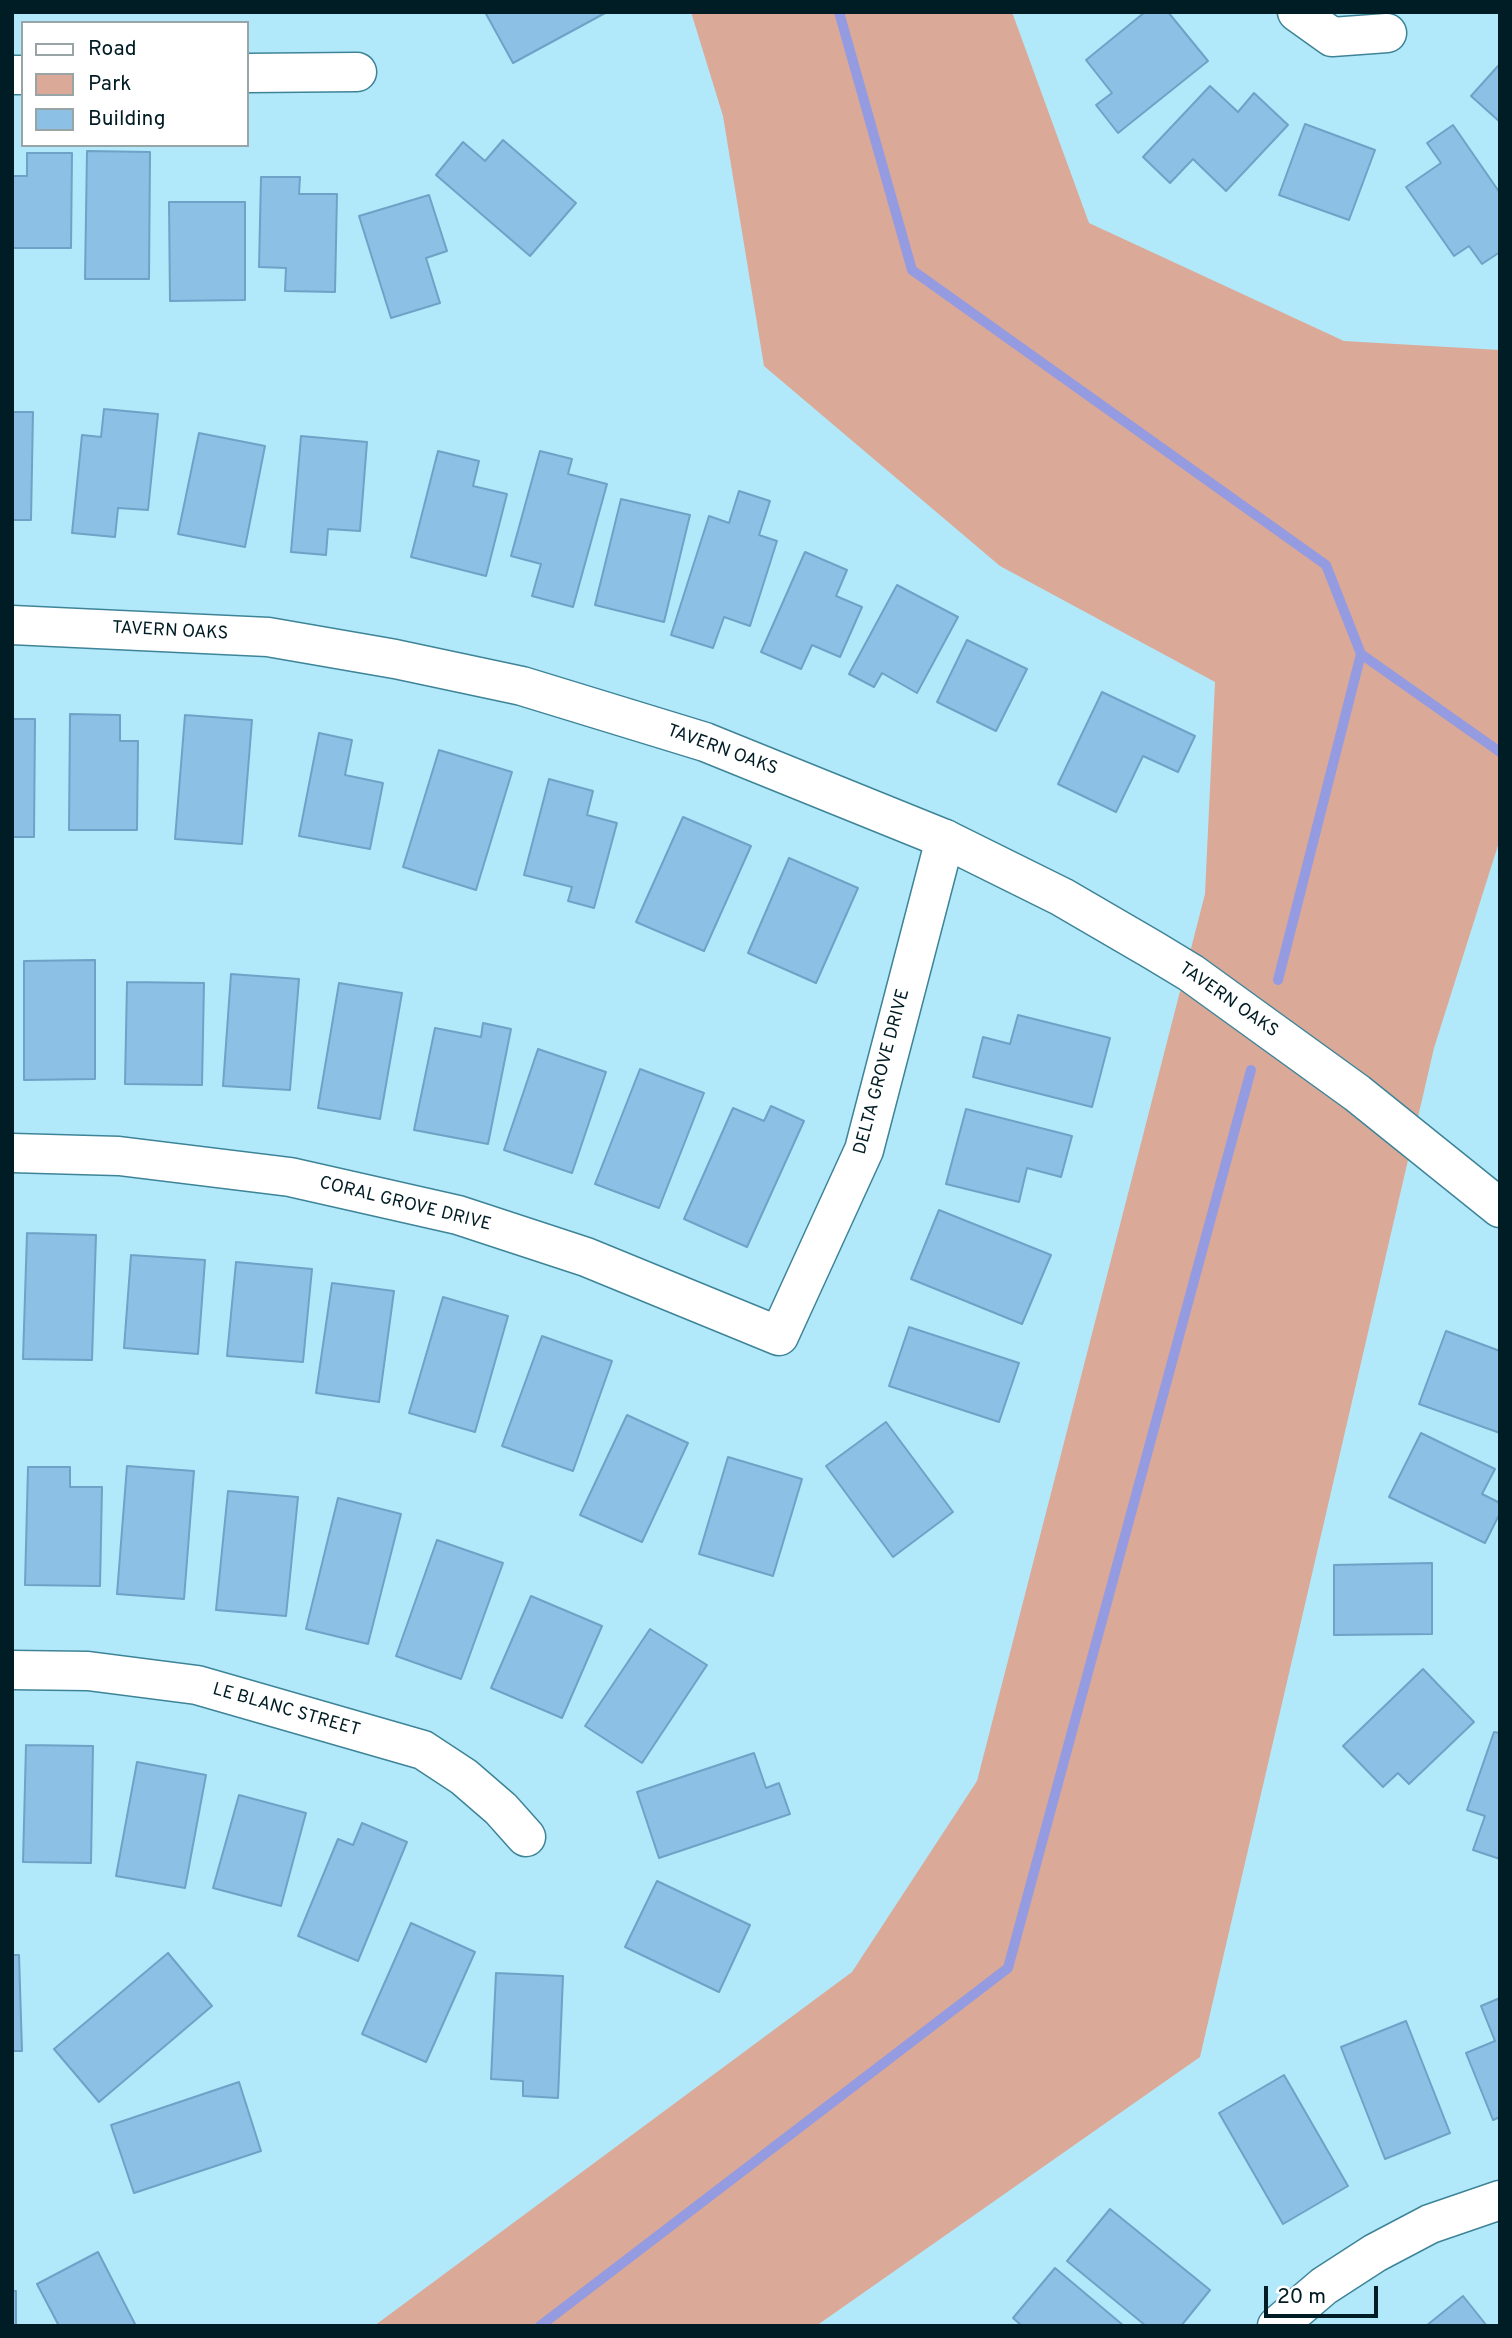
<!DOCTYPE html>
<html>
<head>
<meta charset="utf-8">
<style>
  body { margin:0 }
  #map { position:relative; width:1512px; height:2338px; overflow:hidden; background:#b2e9fa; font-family:Overpass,sans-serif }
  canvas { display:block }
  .frame { position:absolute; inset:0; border:14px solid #001c24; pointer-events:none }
  .legend { position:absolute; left:21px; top:21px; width:228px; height:126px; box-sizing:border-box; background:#fff; border:2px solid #99a4a7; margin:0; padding:9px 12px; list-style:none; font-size:21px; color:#001c24 }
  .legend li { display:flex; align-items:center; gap:14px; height:35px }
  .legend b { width:35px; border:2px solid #99a4a7 }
  .scale { position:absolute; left:1264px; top:2286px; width:114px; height:32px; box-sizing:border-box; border:4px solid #001c24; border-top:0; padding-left:9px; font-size:21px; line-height:24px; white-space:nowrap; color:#001c24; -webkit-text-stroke:5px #fff; paint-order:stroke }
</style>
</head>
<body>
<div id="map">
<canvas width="1512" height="2338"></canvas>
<div class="frame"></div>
<ul class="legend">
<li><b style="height:9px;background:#fff"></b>Road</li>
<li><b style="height:19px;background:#dba998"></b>Park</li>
<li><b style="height:19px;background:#8cc0e5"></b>Building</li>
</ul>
<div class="scale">20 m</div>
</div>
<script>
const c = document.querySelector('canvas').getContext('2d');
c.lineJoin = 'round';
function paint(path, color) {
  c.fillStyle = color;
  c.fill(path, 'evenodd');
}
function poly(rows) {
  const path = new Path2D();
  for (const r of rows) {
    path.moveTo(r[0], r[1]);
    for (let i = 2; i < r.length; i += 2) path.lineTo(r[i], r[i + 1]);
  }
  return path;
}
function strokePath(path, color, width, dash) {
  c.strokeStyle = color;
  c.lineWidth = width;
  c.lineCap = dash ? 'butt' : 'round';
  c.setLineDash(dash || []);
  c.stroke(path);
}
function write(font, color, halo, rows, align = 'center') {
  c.font = font + ' Overpass,sans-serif';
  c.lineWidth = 6;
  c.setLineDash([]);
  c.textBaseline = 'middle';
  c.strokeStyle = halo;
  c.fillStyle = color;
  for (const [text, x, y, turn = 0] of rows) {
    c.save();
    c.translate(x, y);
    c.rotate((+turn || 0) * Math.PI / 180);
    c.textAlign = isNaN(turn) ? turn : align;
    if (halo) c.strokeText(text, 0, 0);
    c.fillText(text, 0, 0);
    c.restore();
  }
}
paint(poly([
  [691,12,1012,12,1089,223,1344,341,1500,350,1500,839,1434,1048,1200,2057,816,2326,374,2326,852,1972,977,1781,1205,894,1215,682,1000,566,764,366,723,116]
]), '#dba998');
strokePath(poly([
  [839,12,912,270,1326,565,1361,654,1278,980],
  [1361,654,1500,752],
  [540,2326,1008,1968,1251,1070]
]), '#959be0', 10);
const building = poly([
  [485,12,607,12,513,63,485,12],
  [1145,12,1168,12,1208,61,1118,133,1096,105,1112,93,1086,60,1145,12],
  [1498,66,1500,68,1500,122,1471,96,1498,66],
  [1210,86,1238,112,1254,93,1288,125,1226,191,1193,159,1170,183,1143,157,1210,86],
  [1305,124,1375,150,1349,220,1279,195,1305,124],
  [1453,125,1500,193,1500,252,1482,264,1469,246,1454,256,1406,187,1441,163,1427,143,1453,125],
  [503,140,576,203,530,256,436,175,463,142,485,161,503,140],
  [87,151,150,152,149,279,85,279,87,151],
  [27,153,72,153,71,248,12,248,12,176,27,176,27,153],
  [261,177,300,177,299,194,337,194,335,292,285,291,286,268,259,267,261,177],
  [429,195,447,251,426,258,440,303,391,318,359,216,429,195],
  [169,202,245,202,245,300,170,301,169,202],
  [104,409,158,414,148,510,118,508,115,537,72,533,82,435,101,437,104,409],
  [12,412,33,412,31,520,12,520,12,412],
  [199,433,265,446,245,547,178,534,199,433],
  [301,436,367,442,360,531,328,529,326,555,291,552,301,436],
  [438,451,479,461,473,486,507,494,486,576,411,557,438,451],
  [540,451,572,459,568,474,607,484,573,607,532,596,541,564,511,556,540,451],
  [739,491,770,501,759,535,777,541,750,626,724,617,713,648,671,635,709,516,729,523,739,491],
  [621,499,690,515,664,622,595,605,621,499],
  [805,552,847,570,836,596,862,607,840,657,812,645,801,669,761,652,805,552],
  [897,585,958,617,917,693,882,673,874,687,849,674,897,585],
  [967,640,1027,669,996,731,937,702,967,640],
  [1102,692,1195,736,1178,772,1143,756,1116,812,1058,784,1102,692],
  [70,714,120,715,120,741,138,741,137,830,69,830,70,714],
  [185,715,252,720,242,844,175,839,185,715],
  [12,719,35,719,34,837,12,837,12,719],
  [319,733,352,740,345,775,383,783,370,849,299,836,319,733],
  [439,750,512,772,476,890,403,867,439,750],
  [549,779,593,791,587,815,617,823,594,908,568,901,572,887,524,875,549,779],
  [683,817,751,846,704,951,636,922,683,817],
  [789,858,858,888,816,983,748,953,789,858],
  [95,960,95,1079,24,1080,24,961,95,960],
  [231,974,299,979,290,1090,223,1086,231,974],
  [127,982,204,983,202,1085,125,1084,127,982],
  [339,983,402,993,380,1119,318,1108,339,983],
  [1018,1015,1110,1038,1092,1107,973,1077,983,1037,1010,1044,1018,1015],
  [483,1023,511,1029,488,1144,414,1130,435,1028,481,1037,483,1023],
  [538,1049,606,1072,572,1173,504,1150,538,1049],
  [640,1069,704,1093,659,1208,595,1184,640,1069],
  [771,1106,804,1121,747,1247,684,1219,733,1108,764,1121,771,1106],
  [966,1109,1072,1136,1061,1177,1027,1168,1019,1202,946,1184,966,1109],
  [939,1210,1051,1255,1022,1324,911,1279,939,1210],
  [27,1233,96,1235,92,1360,23,1359,27,1233],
  [131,1255,205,1260,198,1354,124,1348,131,1255],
  [236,1262,312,1269,303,1362,227,1356,236,1262],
  [332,1283,394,1291,379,1402,316,1393,332,1283],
  [443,1297,508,1316,475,1432,409,1413,443,1297],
  [909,1327,1019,1363,999,1422,889,1386,909,1327],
  [1446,1331,1500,1351,1500,1433,1419,1404,1446,1331],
  [542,1336,612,1361,573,1471,502,1446,542,1336],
  [627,1415,688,1443,642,1542,580,1515,627,1415],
  [886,1422,953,1512,893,1557,826,1466,886,1422],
  [1421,1433,1495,1469,1482,1494,1500,1503,1500,1513,1485,1543,1389,1497,1421,1433],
  [728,1457,802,1479,773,1576,699,1554,728,1457],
  [127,1466,194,1471,184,1599,117,1594,127,1466],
  [28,1467,70,1467,70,1487,102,1487,100,1586,25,1585,28,1467],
  [228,1491,298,1497,286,1616,216,1610,228,1491],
  [338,1498,401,1514,368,1644,306,1629,338,1498],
  [437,1540,503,1563,461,1679,396,1656,437,1540],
  [1432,1563,1432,1634,1334,1635,1334,1565,1432,1563],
  [531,1596,602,1626,562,1718,491,1688,531,1596],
  [650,1629,707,1665,642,1763,585,1726,650,1629],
  [1423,1669,1474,1722,1409,1784,1398,1773,1383,1787,1343,1746,1423,1669],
  [1494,1732,1500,1733,1500,1859,1473,1850,1485,1816,1467,1810,1494,1732],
  [26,1745,93,1746,91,1863,23,1862,26,1745],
  [754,1753,766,1788,779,1783,790,1814,659,1858,637,1792,754,1753],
  [137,1762,206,1775,185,1888,116,1876,137,1762],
  [239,1795,306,1813,281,1906,213,1888,239,1795],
  [362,1823,407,1842,358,1961,298,1936,338,1839,353,1845,362,1823],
  [657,1881,750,1925,719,1992,625,1947,657,1881],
  [411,1923,475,1952,426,2062,362,2034,411,1923],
  [168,1953,212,2006,99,2102,54,2049,168,1953],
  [12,1955,19,1955,22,2051,12,2051,12,1955],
  [496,1973,563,1976,558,2098,523,2096,523,2081,491,2079,496,1973],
  [1500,1998,1500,2117,1493,2120,1466,2053,1495,2041,1481,2006,1500,1998],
  [1406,2021,1450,2133,1385,2159,1341,2047,1406,2021],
  [1284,2075,1348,2186,1283,2224,1219,2113,1284,2075],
  [239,2082,261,2151,134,2193,111,2125,239,2082],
  [1110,2209,1210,2290,1181,2326,1146,2326,1067,2261,1110,2209],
  [98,2252,136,2326,59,2326,37,2284,98,2252],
  [1055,2268,1124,2326,1022,2326,1013,2318,1055,2268],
  [12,2291,16,2291,16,2326,12,2326,12,2291],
  [1463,2296,1487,2326,1426,2326,1463,2296]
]);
paint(building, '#8cc0e5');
strokePath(building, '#6ea2c6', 2);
const minor = poly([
  [1297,12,1332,37,1387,33],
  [247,73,357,72],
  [12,75,23,75],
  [12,1153,119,1156,290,1177,458,1215,586,1257,779,1336,864,1150,945,839],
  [12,1670,88,1671,197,1685,423,1750,464,1777,501,1809,526,1837],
  [1277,2326,1324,2286,1375,2253,1430,2224,1500,2200]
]);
const tertiary = poly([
  [12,625,268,637,395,659,522,686,705,742,945,839,1062,897,1153,950,1191,973,1357,1093,1500,1208]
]);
strokePath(minor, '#3e8498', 41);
strokePath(tertiary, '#3e8498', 41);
strokePath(minor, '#fff', 38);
strokePath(tertiary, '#fff', 38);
write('18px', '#001c24', '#fff', [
  ["TAVERN OAKS",170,632,3],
  ["TAVERN OAKS",722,751,20],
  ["TAVERN OAKS",1228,1001,35],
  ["DELTA GROVE DRIVE",883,1072,-75],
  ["CORAL GROVE DRIVE",405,1205,14],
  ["LE BLANC STREET",286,1711,16]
]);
</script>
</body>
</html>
